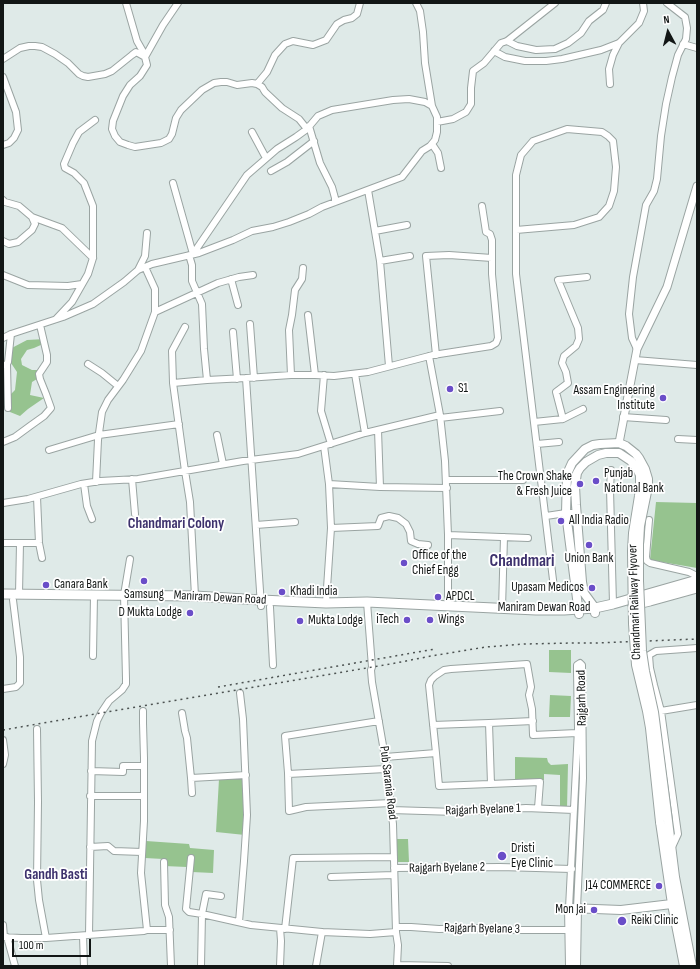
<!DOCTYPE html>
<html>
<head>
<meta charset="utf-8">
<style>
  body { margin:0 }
  #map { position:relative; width:700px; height:969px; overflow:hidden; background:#dfeae8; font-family:"Sofia Sans Condensed",sans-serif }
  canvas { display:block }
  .frame { position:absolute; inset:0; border:4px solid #121615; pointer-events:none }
  .north { position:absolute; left:648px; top:12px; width:40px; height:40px; -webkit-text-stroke:3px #fff; paint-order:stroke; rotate:353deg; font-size:11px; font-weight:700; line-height:16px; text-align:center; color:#121615 }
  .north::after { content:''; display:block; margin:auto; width:14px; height:18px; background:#121615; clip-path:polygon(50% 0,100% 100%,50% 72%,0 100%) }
  .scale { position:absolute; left:12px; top:939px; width:79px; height:18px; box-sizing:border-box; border:2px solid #121615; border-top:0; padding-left:5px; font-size:12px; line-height:14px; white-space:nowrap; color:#121615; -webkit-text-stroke:3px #fff; paint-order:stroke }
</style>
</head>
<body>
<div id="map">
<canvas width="700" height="969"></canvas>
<div class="frame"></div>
<div class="north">N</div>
<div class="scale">100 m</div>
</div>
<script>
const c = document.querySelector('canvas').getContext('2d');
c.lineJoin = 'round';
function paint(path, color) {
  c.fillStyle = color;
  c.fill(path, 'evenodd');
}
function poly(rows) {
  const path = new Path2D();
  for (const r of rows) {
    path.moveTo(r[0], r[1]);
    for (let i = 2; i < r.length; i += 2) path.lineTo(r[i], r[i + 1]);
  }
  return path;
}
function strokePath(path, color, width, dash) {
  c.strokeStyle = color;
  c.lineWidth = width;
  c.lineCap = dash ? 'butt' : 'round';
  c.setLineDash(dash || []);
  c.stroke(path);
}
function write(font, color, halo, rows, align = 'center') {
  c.font = font + ' "Sofia Sans Condensed",sans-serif';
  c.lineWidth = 3.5;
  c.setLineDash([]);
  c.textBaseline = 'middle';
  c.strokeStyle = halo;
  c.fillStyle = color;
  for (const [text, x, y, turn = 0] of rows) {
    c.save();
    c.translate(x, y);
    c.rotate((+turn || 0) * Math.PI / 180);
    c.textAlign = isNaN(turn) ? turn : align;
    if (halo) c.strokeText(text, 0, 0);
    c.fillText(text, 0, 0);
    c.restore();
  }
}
paint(poly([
  [45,339,43,344,34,348,27,350,21,359,22,365,32,370,37,370,37,379,32,382,30,395,44,398,28,409,20,416,10,412,6,408,3,402,15,390,17,372,11,363,8,350,27,340],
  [656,502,697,503,697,568,650,560],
  [549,650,571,650,571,673,549,672],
  [550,695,571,696,570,717,549,717],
  [515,757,547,758,548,762,551,765,568,764,567,809,560,810,560,775,544,774,544,780,515,780],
  [219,779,245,779,245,835,216,832],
  [396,839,408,839,409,862,397,862],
  [146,841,189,844,190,848,214,850,213,873,192,872,187,867,164,866,163,859,145,858]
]), '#96c38f');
const minor = poly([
  [126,3,137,41,145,55],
  [507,41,517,46,536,50,555,49,568,43,581,33,589,21,603,10,606,3],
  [683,44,697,48],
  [494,51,505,57,525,61,546,61,562,59,601,50,619,43,639,23,644,11,643,3],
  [145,57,163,25,178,3],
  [3,59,20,48,29,46,35,46,42,47,55,54,68,63,79,74,83,76,88,77,105,74,112,71,132,55,136,52,145,57,147,65,140,76,130,85,123,96,113,121,112,129,115,136,120,142,128,145,135,147,161,143,169,139,172,134,176,118,181,110,202,90,214,83,221,82,227,82,237,85,252,83,257,84,262,87,265,92,282,108,299,119,307,129],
  [3,77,16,112,18,130,14,138,9,143,3,145],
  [257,84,267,72,275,55,285,44,293,41,313,45,326,40,337,24,344,20,352,18,357,14,360,3],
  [610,84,609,69,613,55,619,43],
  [437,122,453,119,466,112,471,104,471,88,473,71,484,63,501,43,507,41,555,3],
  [309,126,320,163,332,187,335,198,335,202],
  [252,132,266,158],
  [432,144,438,153,441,168],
  [271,171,287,162,314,141],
  [173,183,193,254,247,175,277,149,296,137,307,129,318,116,332,110,393,100,409,99,425,102,432,106],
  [368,190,380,261,389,366],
  [3,200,5,202,19,206,32,217,35,224,32,230,18,242,9,244,3,241],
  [32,217,62,228,93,258],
  [516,230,574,225,599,217,609,206,614,191,616,167,613,141,608,136,602,132,567,129,533,141,521,155,516,175,516,274,554,588],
  [375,231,407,225],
  [189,255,192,265,192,281,202,304,204,349,207,380],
  [380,261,410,256],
  [145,267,155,289,155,312],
  [138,270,145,256,147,233],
  [3,275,28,285,68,286,82,284],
  [231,279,238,305],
  [308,315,315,375],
  [56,319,72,302,88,274,93,258,93,206,84,183,74,173,65,168,64,164,73,143,79,132,95,120],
  [250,324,254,378],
  [185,327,172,351,173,383,185,471,190,502,195,596],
  [233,332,237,379],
  [3,338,11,334,63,317,93,304,124,282,138,270,152,264,199,253,233,240,252,231,273,227,289,222,309,214,322,207,402,177,422,151,430,146,435,140,437,132,437,117,432,106,425,63,423,32,420,11,416,3],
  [637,349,632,338,629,314,633,277,646,205,654,191,657,179,661,136,666,104,672,77,678,55,686,39,687,28,685,17,667,3],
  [436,355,426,256,449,255,492,258],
  [429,356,440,415,445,461,448,535,448,606],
  [635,360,697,365],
  [7,364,8,408],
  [88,364,102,373,118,386],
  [4,365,7,364,8,362,11,334],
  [355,374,365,433],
  [291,375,289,330,292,315,295,290,302,279,303,268],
  [324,375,321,411,331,444],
  [246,378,261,606],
  [173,383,207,380,246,378,291,375,315,375,334,376,368,372,433,355,491,346,496,343,498,338,492,274,492,240,490,234,486,232,482,206],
  [623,417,666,420],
  [440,418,500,411],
  [563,419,583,409],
  [534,422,563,419,556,392,568,383,566,372,562,363,564,356,576,346,579,339,578,328,558,280,587,277],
  [217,435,223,464],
  [678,439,697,440],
  [3,442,15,437,30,426,44,416,51,408,46,394,40,379,39,374,47,362,47,355,40,325],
  [537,444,559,442],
  [324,446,329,484],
  [49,450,99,435,179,424],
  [611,470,610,489,613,604],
  [132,479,135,514],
  [446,480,523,480],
  [96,482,98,440,102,412,108,400,123,380,141,351,155,312,218,283,239,277,253,275],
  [84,484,87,506,92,519],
  [380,487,447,488],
  [37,497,39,543,42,558],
  [3,503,28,499,81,484,100,481,138,479,243,461,298,454,365,433,440,415],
  [546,516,566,513,576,513],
  [649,520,646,557,647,561,650,563,689,572,697,576],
  [256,525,295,522],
  [331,528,378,526,381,518,389,516,398,518,406,524,410,532,411,541,418,544,428,545],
  [448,535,528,538],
  [3,543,39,543],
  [19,594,20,543],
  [367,602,372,667,371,670,372,682,385,757,393,824,396,932,398,945,397,966],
  [326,603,331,528,329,484,380,487,378,430],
  [270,607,273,665],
  [502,609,504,537],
  [93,656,94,595],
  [3,689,16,687,20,683,20,657,13,600],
  [661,711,697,705],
  [182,713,185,731,187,738,191,778],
  [379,721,285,736,288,773,289,811,306,807,391,803],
  [489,723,491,784],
  [433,725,489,723,533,721],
  [37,729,38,802,37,880,39,900,46,938],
  [3,740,5,755,3,764],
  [436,753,439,786,540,782,538,808],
  [385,757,436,753,429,685,431,680,435,676,444,670,451,669,527,664,531,687,529,695,532,709,533,735,577,733],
  [91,771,123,772,123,766,144,766],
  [288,774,386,769],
  [192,793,191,778,246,775],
  [90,796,144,796],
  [391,810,456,812,526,808,574,810],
  [90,847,108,846,114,851,142,852],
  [672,847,678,834,661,711,654,685,650,668,649,655,656,651,684,649,697,648],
  [191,858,186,909,189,912,202,914,251,925,322,932],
  [164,862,165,905,169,917,171,966],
  [394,868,500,867,572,869],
  [331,877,394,875],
  [569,908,578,729,577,671,577,665,580,663,582,665,582,670,583,778,577,908],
  [239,922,244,861,247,815,243,719,240,693],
  [3,925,4,937],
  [396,927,411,927,439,929,477,928,517,930,569,930],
  [280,928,281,941,280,966],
  [285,929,293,858,394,857],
  [147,930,170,930],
  [89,935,92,741,97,721,101,713,109,701,122,690,126,684,126,679,124,595,130,559],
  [83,936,84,966],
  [3,937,21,938,46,938,144,931,147,930,141,873,144,821,144,758,143,723,143,711],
  [7,937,15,966],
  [397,965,448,966],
  [201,966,202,914,206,894,221,896],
  [316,966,322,932,370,934,396,932]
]);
const tertiary = poly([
  [619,443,637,349,667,287,697,186]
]);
const secondary = poly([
  [595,613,595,608,584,593,582,582,576,505,575,486,577,473,580,468,586,462,598,455,606,453,619,453,631,461,637,469,640,475,640,485],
  [579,614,566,513,567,474,572,463,585,449,593,445,600,444,619,443,626,446,636,454,639,458,645,469,648,479,648,487],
  [668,821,675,877,692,966],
  [660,822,672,904,684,966],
  [570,966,569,908,621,910,680,903],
  [576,966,577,908]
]);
const primary = poly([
  [3,594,94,595,195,596,261,600,326,603,367,602,536,610,564,610,595,608,613,604,697,580],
  [633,605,650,601,697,588]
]);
strokePath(minor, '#9aa4a2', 8);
strokePath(tertiary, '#9aa4a2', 9);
strokePath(secondary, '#9aa4a2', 10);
strokePath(primary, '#9aa4a2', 11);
strokePath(minor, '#fff', 6);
strokePath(tertiary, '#fff', 7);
strokePath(secondary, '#fff', 8);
strokePath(primary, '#fff', 9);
strokePath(poly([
  [218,687,435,649],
  [3,730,101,713,396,663,431,656,486,647,524,644,572,643,597,643,697,639]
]), '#4d5352', 1.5, [2, 4]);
const secondaryBridge = poly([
  [640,485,639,496,633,533,632,551,633,624,636,665,647,711,650,728,660,822],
  [648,487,640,526,639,544,639,581,642,651,645,671,654,712,668,821]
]);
strokePath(secondaryBridge, '#9aa4a2', 10, []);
strokePath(secondaryBridge, '#fff', 8);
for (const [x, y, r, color] of [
  [450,389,4,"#6a4ec8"],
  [663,398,4,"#6a4ec8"],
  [596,481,4,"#6a4ec8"],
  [580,484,4,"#6a4ec8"],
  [561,521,4,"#6a4ec8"],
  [589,545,4,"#6a4ec8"],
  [404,563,4,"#6a4ec8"],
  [144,581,4,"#6a4ec8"],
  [46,585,4,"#6a4ec8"],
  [592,588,4,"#6a4ec8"],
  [282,592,4,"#6a4ec8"],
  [438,597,4,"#6a4ec8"],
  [190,613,4,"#6a4ec8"],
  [407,620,4,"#6a4ec8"],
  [430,620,4,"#6a4ec8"],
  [300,621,4,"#6a4ec8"],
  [502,856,5,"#6a4ec8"],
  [659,886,4,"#6a4ec8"],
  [594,910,4,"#6a4ec8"],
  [622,921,5,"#6a4ec8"]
]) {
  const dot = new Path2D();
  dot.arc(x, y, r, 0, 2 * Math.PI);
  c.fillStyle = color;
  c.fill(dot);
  strokePath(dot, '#fff', 1.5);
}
write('13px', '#121615', '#fff', [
  ["S1",458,389],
  ["Assam Engineering",655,391,"right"],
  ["Institute",655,406,"right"],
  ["Punjab",604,474],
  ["National Bank",604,489],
  ["The Crown Shake",572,477,"right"],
  ["& Fresh Juice",572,492,"right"],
  ["All India Radio",569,521],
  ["Office of the",412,556],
  ["Chief Engg",412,571],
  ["Union Bank",589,559,"center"],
  ["Canara Bank",54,585],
  ["Upasam Medicos",584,588,"right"],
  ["Khadi India",290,592],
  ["Samsung",144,595,"center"],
  ["APDCL",446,597],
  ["D Mukta Lodge",182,613,"right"],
  ["iTech",399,620,"right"],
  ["Wings",438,620],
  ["Mukta Lodge",308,621],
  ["Dristi",511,849],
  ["Eye Clinic",511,864],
  ["J14 COMMERCE",651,886,"right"],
  ["Mon Jai",586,910,"right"],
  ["Reiki Clinic",631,921]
], 'left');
write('13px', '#121615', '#fff', [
  ["Maniram Dewan Road",220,598,3],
  ["Chandmari Railway Flyover",635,602,-92],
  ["Maniram Dewan Road",544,608],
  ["Rajgarh Road",582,698,-91],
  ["Pub Sarania Road",388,783,83],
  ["Rajgarh Byelane 1",483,810,-2],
  ["Rajgarh Byelane 2",447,868,-1],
  ["Rajgarh Byelane 3",482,929,1]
]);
write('bold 15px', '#3d316d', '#fff', [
  ["Chandmari Colony",176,524],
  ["Gandh Basti",56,875]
]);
write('bold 17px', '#3d316d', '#fff', [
  ["Chandmari",522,562]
]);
</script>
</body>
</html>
